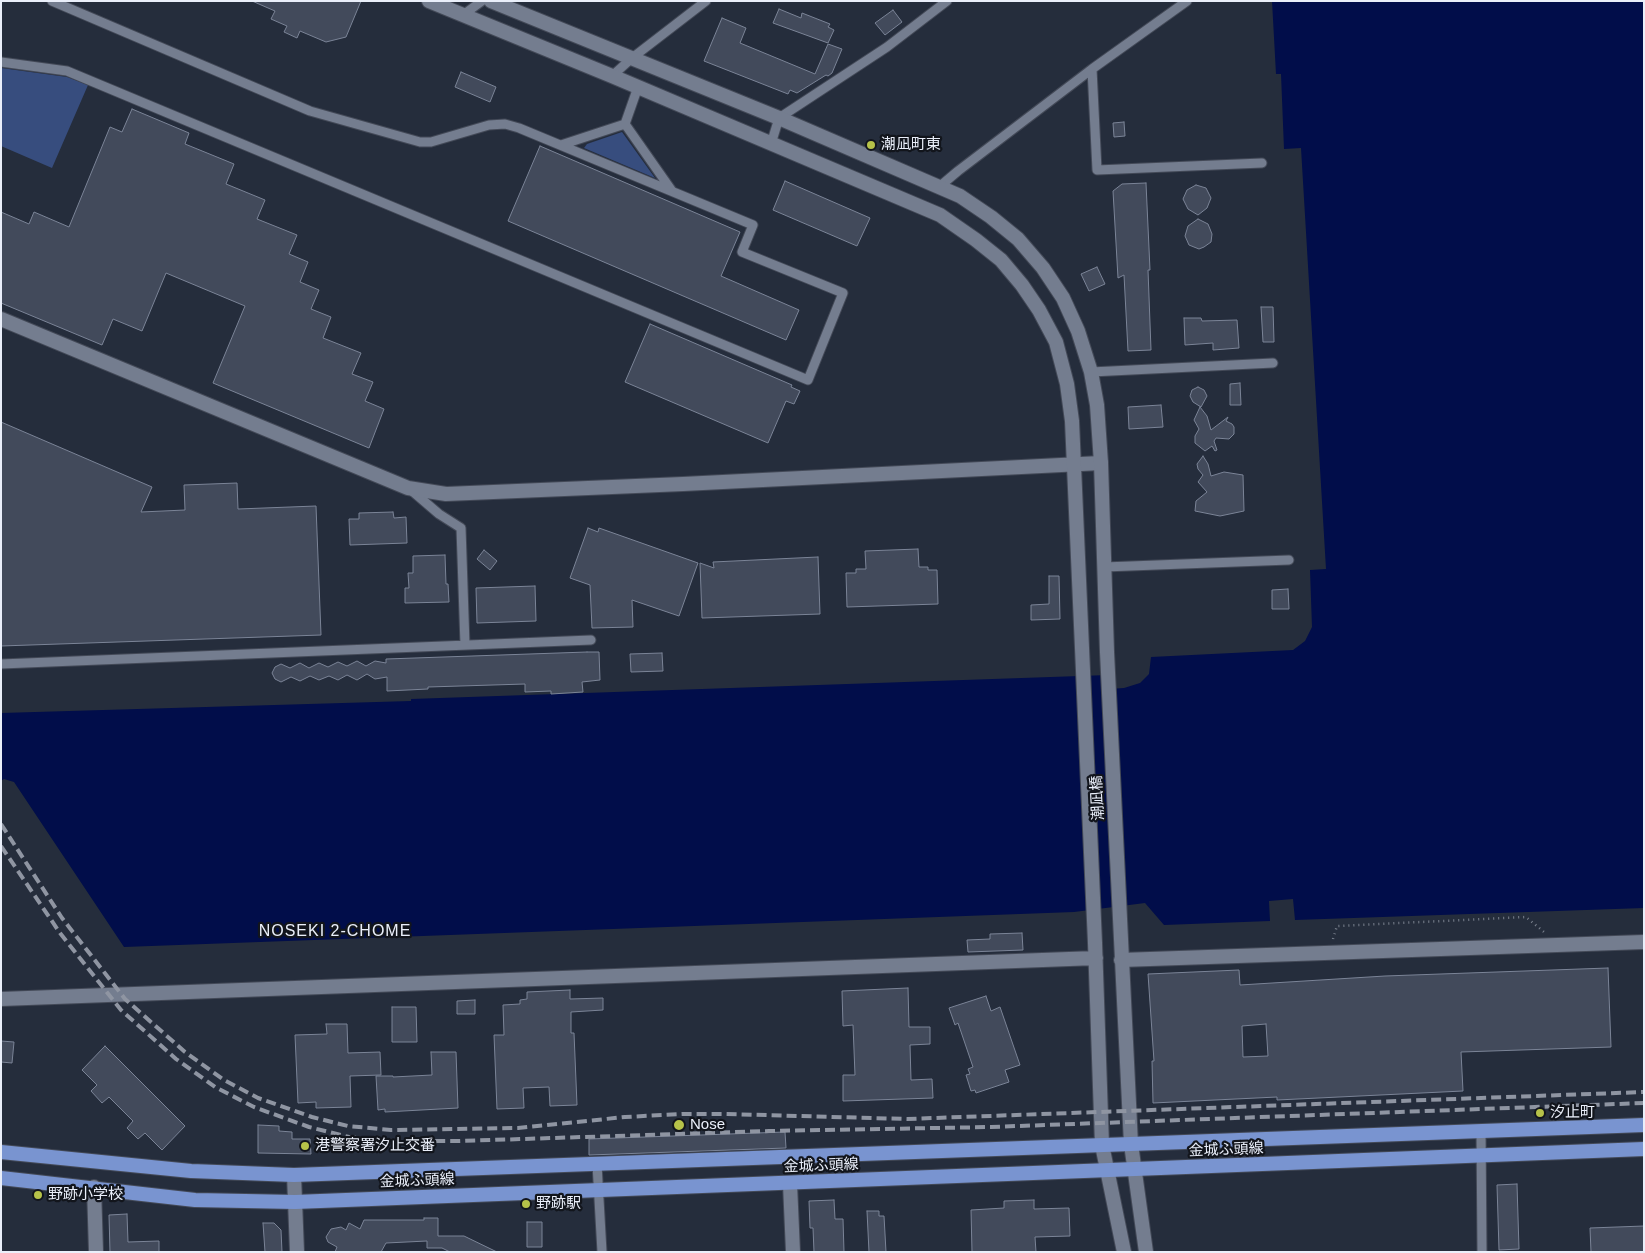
<!DOCTYPE html>
<html>
<head>
<meta charset="utf-8">
<style>
  body { margin:0 }
  #map { position:relative; width:1645px; height:1253px; overflow:hidden; background:#252d3c; font-family:Helvetica,sans-serif }
  canvas { display:block }
  .frame { position:absolute; inset:0; border:2px solid #eaeffa; pointer-events:none }
</style>
</head>
<body>
<div id="map">
<canvas width="1645" height="1253"></canvas>
<div class="frame"></div>
</div>
<script>
const c = document.querySelector('canvas').getContext('2d');
c.lineJoin = 'round';
function paint(path, color) {
  c.fillStyle = color;
  c.fill(path, 'evenodd');
}
function poly(rows) {
  const path = new Path2D();
  for (const r of rows) {
    path.moveTo(r[0], r[1]);
    for (let i = 2; i < r.length; i += 2) path.lineTo(r[i], r[i + 1]);
  }
  return path;
}
function strokePath(path, color, width, dash) {
  c.strokeStyle = color;
  c.lineWidth = width;
  c.lineCap = dash ? 'butt' : 'round';
  c.setLineDash(dash || []);
  c.stroke(path);
}
function write(font, color, halo, rows, align = 'center') {
  c.font = font + ' Helvetica,"Noto Sans JP",sans-serif';
  c.lineWidth = 4.5;
  c.setLineDash([]);
  c.textBaseline = 'middle';
  c.strokeStyle = halo;
  c.fillStyle = color;
  for (const [text, x, y, turn = 0] of rows) {
    c.save();
    c.translate(x, y);
    c.rotate((+turn || 0) * Math.PI / 180);
    c.textAlign = isNaN(turn) ? turn : align;
    if (halo) c.strokeText(text, 0, 0);
    c.fillText(text, 0, 0);
    c.restore();
  }
}
paint(poly([
  [1,68,67,77,88,85,52,168,1,146],
  [622,132,655,178,584,148,587,144]
]), '#374d7e');
paint(poly([
  [1272,1,1644,1,1644,908,1295,920,1293,899,1269,901,1270,921,1164,925,1145,903,1074,912,124,947,14,782,4,779,1,781,1,713,411,701,411,699,1109,675,1109,689,1124,688,1140,683,1149,674,1151,657,1293,650,1305,641,1312,627,1310,570,1326,569,1301,148,1284,149,1281,74,1276,74]
]), '#010d4a');
const building = poly([
  [252,1,361,1,346,37,326,42,300,31,297,38,284,32,287,26,271,19,275,11,252,1],
  [779,9,801,18,802,13,830,24,828,27,834,30,828,43,773,23,779,9],
  [893,10,902,22,885,35,875,23,893,10],
  [722,18,746,28,740,43,815,74,828,44,842,49,832,73,828,76,826,75,797,93,790,90,788,94,704,61,722,18],
  [461,72,496,87,490,102,455,87,461,72],
  [132,109,189,133,185,144,234,164,226,184,265,200,257,219,297,235,289,254,308,262,300,282,319,290,311,309,331,317,323,338,361,353,352,374,373,382,365,401,384,409,369,448,213,383,245,306,166,273,142,331,113,319,102,345,1,303,1,212,29,224,34,212,69,227,110,127,122,132,132,109],
  [1124,122,1125,136,1114,137,1113,123,1124,122],
  [540,146,740,232,721,276,799,310,786,340,508,221,540,146],
  [785,181,870,218,857,246,773,210,785,181],
  [1146,183,1150,270,1148,270,1151,350,1128,351,1124,275,1118,278,1113,191,1122,184,1146,183],
  [1196,185,1206,188,1211,198,1207,208,1198,215,1188,209,1183,199,1187,190,1196,185],
  [1198,219,1208,224,1212,234,1211,242,1204,247,1199,249,1189,245,1185,236,1188,226,1198,219],
  [1097,267,1105,284,1089,291,1081,274,1097,267],
  [1261,307,1273,307,1274,342,1263,342,1261,307],
  [1184,318,1201,318,1202,321,1237,320,1239,348,1213,350,1213,343,1185,345,1184,318],
  [650,324,792,385,791,387,800,391,794,404,786,401,768,443,625,382,650,324],
  [1240,383,1241,405,1230,405,1230,384,1240,383],
  [1198,387,1204,390,1207,396,1201,407,1193,402,1190,396,1192,390,1198,387],
  [1161,405,1163,427,1129,429,1128,407,1161,405],
  [1200,407,1207,416,1211,430,1228,417,1226,421,1232,424,1234,427,1234,434,1229,439,1216,438,1214,441,1217,450,1215,451,1212,446,1205,451,1195,443,1195,436,1199,429,1194,420,1200,407],
  [1,422,152,487,141,512,185,510,184,485,237,483,238,509,316,506,321,635,1,646,1,422],
  [1203,456,1208,464,1211,476,1224,472,1243,475,1244,511,1220,516,1195,511,1196,501,1207,492,1198,482,1203,475,1198,469,1197,464,1203,456],
  [393,512,394,518,406,517,407,543,350,545,349,519,359,519,359,513,393,512],
  [588,528,598,532,599,528,698,563,679,616,632,600,633,627,592,628,590,585,570,578,588,528],
  [918,549,919,567,928,567,928,570,937,570,938,604,847,607,846,573,856,573,856,569,866,569,865,551,918,549],
  [484,550,497,561,490,570,477,559,484,550],
  [445,555,446,584,448,584,449,602,405,603,405,588,409,588,408,573,413,573,413,556,445,555],
  [818,557,820,614,702,618,700,563,714,568,713,562,818,557],
  [1049,576,1059,576,1060,619,1031,620,1031,605,1049,604,1049,576],
  [535,586,536,621,477,623,476,588,535,586],
  [1288,589,1289,609,1272,609,1272,590,1288,589],
  [587,652,599,652,600,680,582,682,583,692,551,694,551,691,525,692,525,684,428,687,428,689,387,691,387,677,375,679,367,674,357,680,347,675,338,680,329,676,319,680,310,676,300,681,291,677,281,682,275,679,272,673,275,667,281,664,290,668,300,663,309,668,319,663,328,667,338,662,347,666,357,661,366,666,375,661,386,663,386,659,587,652],
  [662,653,663,671,631,672,630,654,662,653],
  [1022,933,1023,950,968,952,967,940,990,939,990,934,1022,933],
  [1608,968,1611,1047,1461,1052,1463,1091,1277,1100,1277,1097,1153,1103,1152,1061,1154,1061,1148,974,1239,970,1240,985,1385,976,1608,968],
  [1266,1024,1268,1056,1243,1057,1242,1026,1266,1024],
  [908,988,909,1027,930,1027,930,1044,910,1045,911,1080,932,1079,933,1098,843,1101,843,1075,855,1075,853,1025,843,1026,842,991,908,988],
  [570,990,570,999,603,998,603,1010,571,1012,571,1033,574,1033,577,1105,550,1106,549,1087,523,1088,524,1108,497,1109,494,1035,504,1035,503,1005,520,1004,520,1000,527,999,527,992,570,990],
  [986,996,991,1011,1000,1007,1020,1065,1005,1070,1009,1082,976,1093,975,1090,971,1091,966,1075,970,1074,968,1069,973,1067,958,1023,955,1025,949,1008,986,996],
  [475,1000,475,1014,457,1014,457,1001,475,1000],
  [392,1007,416,1007,417,1042,392,1042,392,1007],
  [326,1024,347,1024,348,1053,380,1052,381,1075,350,1076,351,1107,316,1108,316,1102,298,1103,295,1035,327,1034,326,1024],
  [1,1041,14,1042,12,1063,1,1062,1,1041],
  [105,1046,185,1126,162,1150,145,1133,138,1139,127,1128,133,1121,109,1097,102,1103,91,1091,97,1085,82,1070,105,1046],
  [431,1052,456,1052,458,1108,385,1112,385,1109,378,1110,376,1076,393,1076,393,1077,432,1075,431,1052],
  [258,1125,279,1126,279,1131,292,1132,292,1139,310,1139,311,1154,258,1153,258,1125],
  [785,1132,786,1148,589,1155,589,1139,785,1132],
  [1517,1184,1519,1249,1499,1250,1497,1185,1517,1184],
  [834,1200,835,1219,843,1219,844,1252,814,1252,813,1228,810,1228,809,1201,834,1200],
  [1034,1200,1034,1209,1069,1208,1070,1236,1035,1237,1036,1252,972,1252,971,1210,1004,1208,1004,1201,1034,1200],
  [867,1211,879,1211,879,1216,884,1216,886,1252,869,1252,867,1211],
  [127,1214,128,1242,159,1241,159,1252,110,1252,109,1215,127,1214],
  [424,1218,438,1218,438,1236,464,1236,497,1252,450,1252,442,1248,427,1248,427,1241,386,1243,381,1252,335,1252,337,1247,328,1242,326,1237,331,1229,341,1227,346,1230,349,1223,360,1229,364,1220,424,1220,424,1218],
  [527,1222,542,1222,542,1247,527,1247,527,1222],
  [263,1223,274,1223,281,1230,282,1252,265,1252,263,1223],
  [1644,1226,1644,1252,1591,1252,1590,1228,1644,1226]
]);
paint(building, '#424a5b');
strokePath(building, '#7b8497', 1);
const service = poly([
  [463,15,482,1],
  [1,62,67,71,808,380,843,293,742,252,753,225,519,128,505,124,489,125,431,142,420,142,310,111,52,1],
  [1092,69,1097,170,1262,163],
  [612,76,632,58,706,1],
  [625,124,672,191],
  [771,144,779,118,887,47,947,1],
  [561,145,625,124,638,87],
  [939,187,958,171,1092,69,1187,1],
  [1091,372,1273,363],
  [411,490,439,514,461,528,465,645],
  [1104,567,1289,560],
  [1,664,591,640],
  [1481,1132,1482,1252],
  [597,1164,602,1252]
]);
const minor = poly([
  [1,319,408,488,446,494,683,484,1101,463],
  [294,1175,297,1252],
  [790,1184,793,1252],
  [94,1187,96,1252]
]);
const tertiary = poly([
  [429,1,612,76,940,215,976,240,1001,260,1022,285,1039,310,1056,342,1067,384,1072,421,1095,943,1102,1145,1124,1252],
  [491,1,779,118,960,196,991,217,1018,239,1043,268,1063,298,1078,331,1091,372,1097,405,1101,463,1107,652,1131,1144,1146,1252],
  [1121,960,1644,942],
  [1,999,1096,958]
]);
const primary = poly([
  [1,1152,191,1171,294,1175,1644,1125],
  [1,1178,195,1200,295,1202,1644,1149]
]);
strokePath(service, '#434957', 11);
strokePath(minor, '#434957', 16);
strokePath(tertiary, '#434957', 16);
strokePath(primary, '#434957', 16);
strokePath(poly([
  [1333,939,1337,926,1526,917,1544,932]
]), '#7b828f', 2.5, [1, 4]);
strokePath(service, '#747d8f', 9);
strokePath(minor, '#747d8f', 14);
strokePath(tertiary, '#747d8f', 14);
strokePath(primary, '#7994d0', 14);
strokePath(poly([
  [1,824,62,918,125,999,185,1052,224,1080,258,1098,312,1117,348,1126,391,1130,518,1128,625,1117,682,1114,726,1114,907,1119,1644,1092],
  [1,846,60,933,121,1010,176,1059,215,1087,254,1107,309,1127,349,1137,392,1141,460,1141,769,1131,991,1127,1644,1103]
]), '#8f95a2', 4, [10, 5]);
for (const [x, y, r, color] of [
  [871,145,5,"#b6c249"],
  [1540,1113,5,"#b6c249"],
  [679,1125,6,"#b6c249"],
  [305,1146,5,"#b6c249"],
  [38,1195,5,"#b6c249"],
  [526,1204,5,"#b6c249"]
]) {
  const dot = new Path2D();
  dot.arc(x, y, r, 0, 2 * Math.PI);
  c.fillStyle = color;
  c.fill(dot);
  strokePath(dot, '#12151c', 2);
}
write('15px', '#eaeffa', '#12151c', [
  ["潮凪町東",881,145],
  ["汐止町",1550,1113],
  ["Nose",690,1125],
  ["港警察署汐止交番",315,1146],
  ["野跡小学校",48,1195],
  ["野跡駅",536,1204]
], 'left');
write('15px', '#eaeffa', '#12151c', [
  ["潮凪橋",1098,798,-93],
  ["金城ふ頭線",1226,1150,-2],
  ["金城ふ頭線",821,1166,-2],
  ["金城ふ頭線",417,1181,-2]
]);
c.letterSpacing = '1px';
write('16px', '#eaeffa', '#12151c', [
  ["NOSEKI 2-CHOME",335,932]
]);
c.letterSpacing = '0px';
</script>
</body>
</html>
